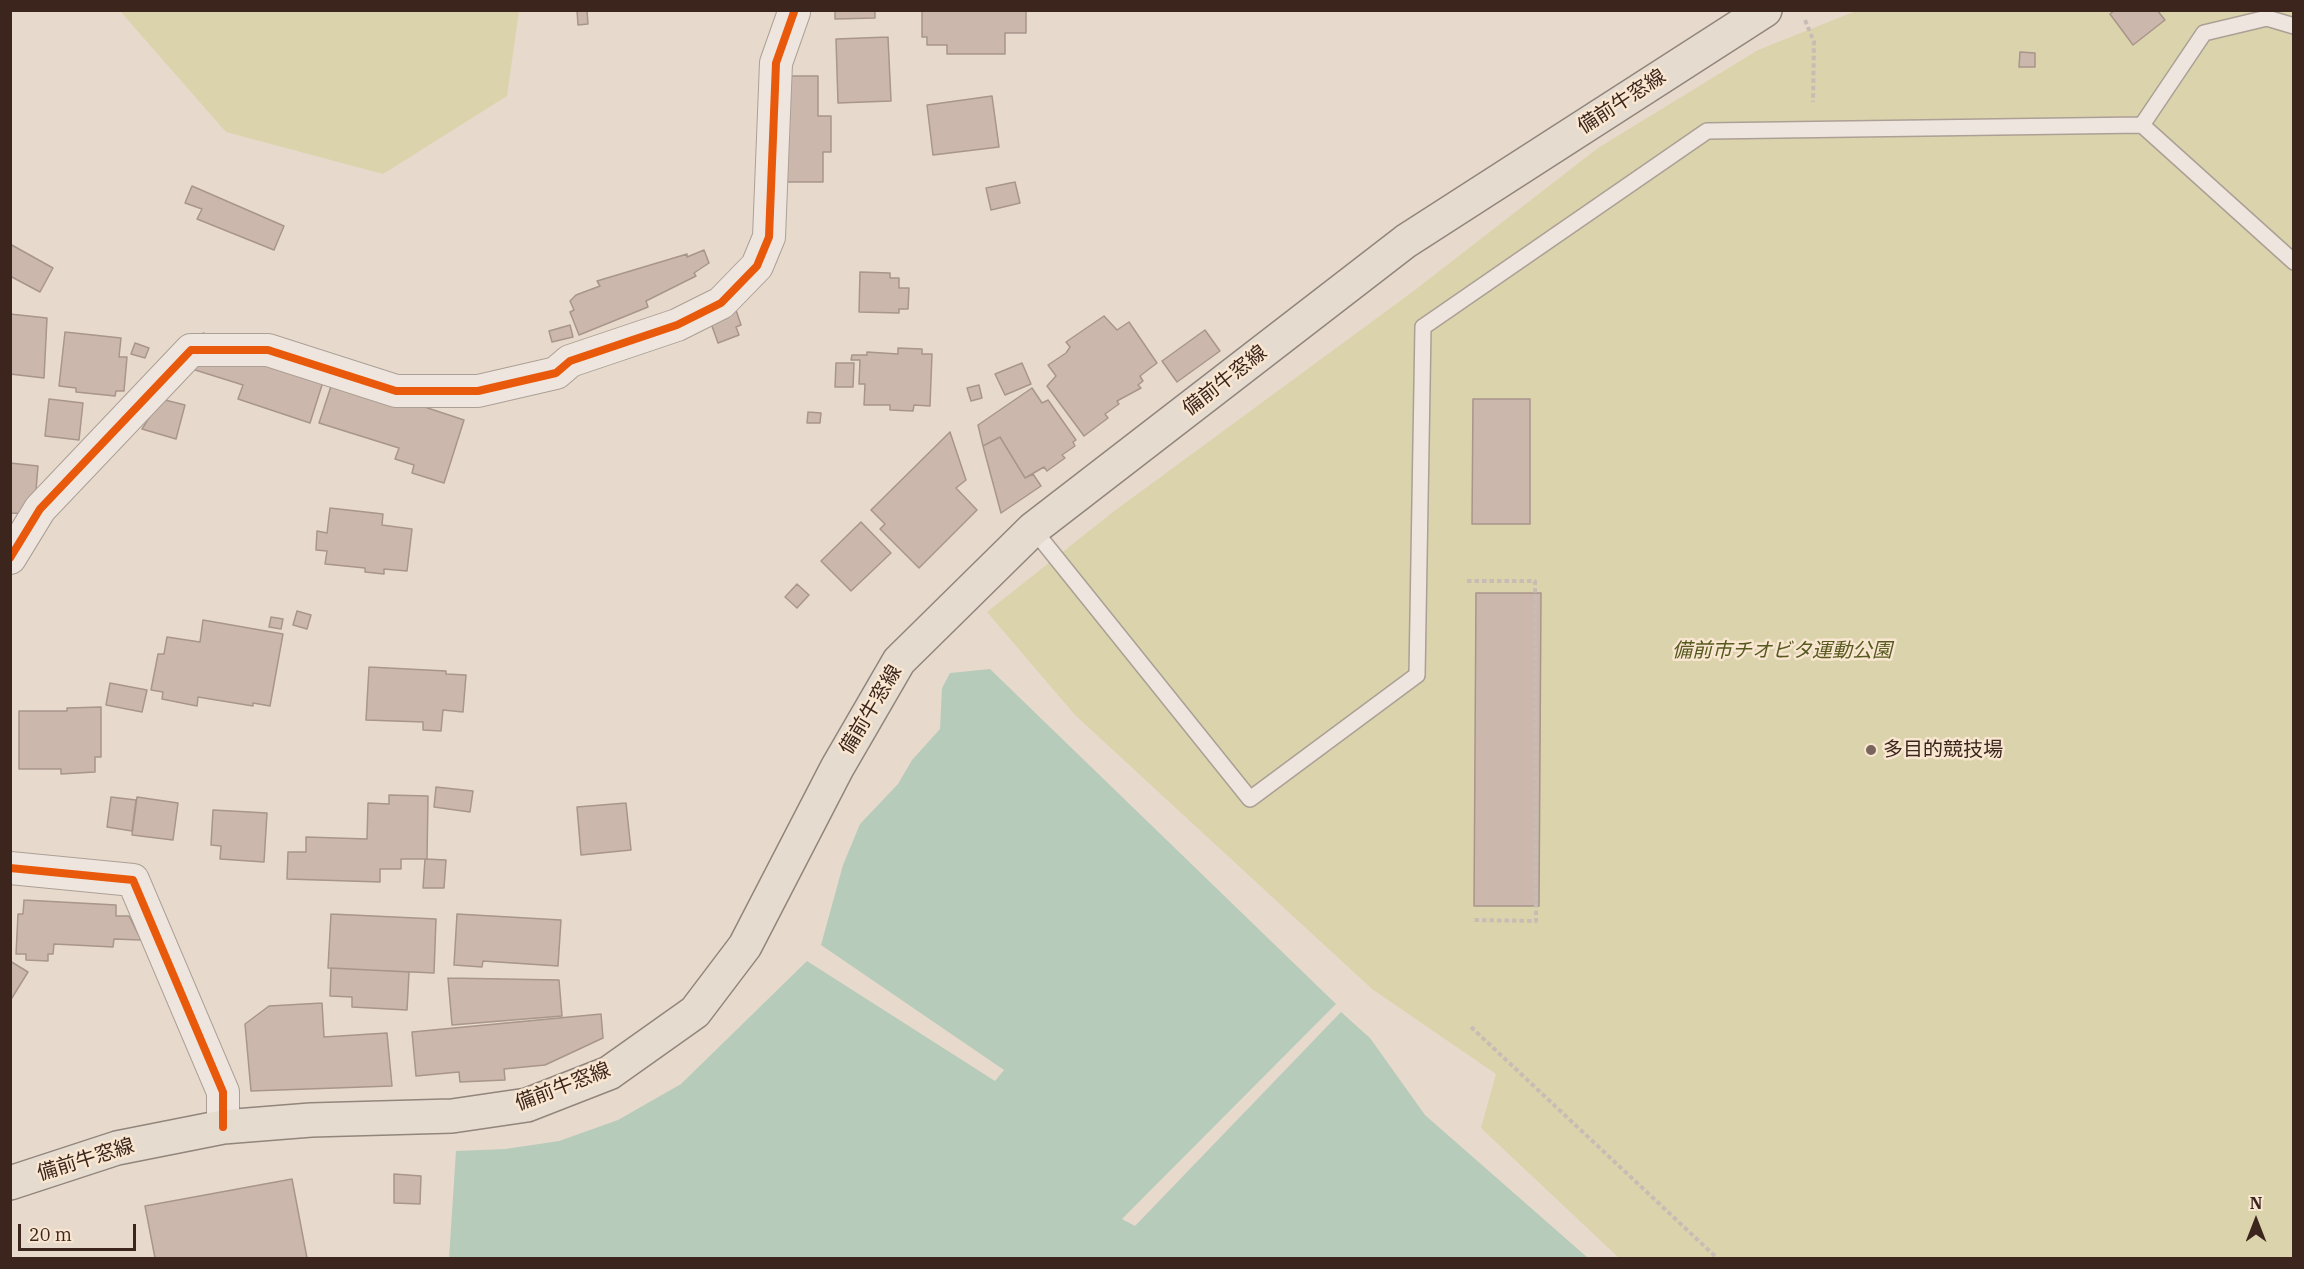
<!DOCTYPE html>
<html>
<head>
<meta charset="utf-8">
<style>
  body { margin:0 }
  #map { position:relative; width:2304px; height:1269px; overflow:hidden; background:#e7dacc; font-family:"IBM Plex Serif",serif }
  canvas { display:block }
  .frame { position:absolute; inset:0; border:12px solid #3c251c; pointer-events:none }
  .north { position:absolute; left:2226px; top:1191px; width:60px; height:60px; -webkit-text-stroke:4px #f9e6d0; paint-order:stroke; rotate:0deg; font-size:16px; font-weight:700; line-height:24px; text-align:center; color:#3c251c }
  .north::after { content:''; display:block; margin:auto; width:21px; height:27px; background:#3c251c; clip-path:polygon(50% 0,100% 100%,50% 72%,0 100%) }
  .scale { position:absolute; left:18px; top:1224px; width:118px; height:27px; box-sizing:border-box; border:3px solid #3c251c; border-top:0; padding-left:8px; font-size:18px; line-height:21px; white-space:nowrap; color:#3c251c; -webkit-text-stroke:4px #f9e6d0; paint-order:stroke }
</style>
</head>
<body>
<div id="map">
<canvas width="2304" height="1269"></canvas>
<div class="frame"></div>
<div class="north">N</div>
<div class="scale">20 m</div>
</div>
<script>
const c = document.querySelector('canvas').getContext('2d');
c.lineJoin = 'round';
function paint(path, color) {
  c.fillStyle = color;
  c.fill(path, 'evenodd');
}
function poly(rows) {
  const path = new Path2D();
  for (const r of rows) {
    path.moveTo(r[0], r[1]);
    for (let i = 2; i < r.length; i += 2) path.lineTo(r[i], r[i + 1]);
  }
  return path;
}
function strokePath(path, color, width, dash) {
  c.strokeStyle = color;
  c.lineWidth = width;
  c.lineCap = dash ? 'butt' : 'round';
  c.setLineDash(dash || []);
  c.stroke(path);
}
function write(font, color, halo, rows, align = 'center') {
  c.font = font + ' "IBM Plex Serif","Noto Sans JP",serif';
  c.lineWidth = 5;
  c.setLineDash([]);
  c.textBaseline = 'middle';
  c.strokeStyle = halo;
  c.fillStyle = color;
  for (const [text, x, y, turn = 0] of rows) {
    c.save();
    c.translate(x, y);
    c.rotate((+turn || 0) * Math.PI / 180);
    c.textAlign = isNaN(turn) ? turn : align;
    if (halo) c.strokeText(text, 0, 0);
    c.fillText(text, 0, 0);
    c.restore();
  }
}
paint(poly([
  [120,11,519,11,507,96,383,174,226,132],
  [1856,11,2293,11,2293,1258,1619,1258,1481,1128,1496,1074,1372,989,1075,715,987,612,1113,512,1411,293,1598,148,1758,50]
]), '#dbd3ac');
paint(poly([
  [990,669,1336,1004,1122,1219,1135,1226,1341,1012,1370,1038,1425,1115,1588,1258,449,1258,456,1151,505,1149,559,1141,618,1120,681,1084,807,961,995,1081,1004,1070,821,945,843,865,860,824,898,784,912,760,940,729,942,688,950,673]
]), '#b7cbbb');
const building = poly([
  [577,10,587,10,588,24,578,25,577,10],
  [835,10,875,10,875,18,835,19,835,10],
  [922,10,1026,10,1026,33,1005,33,1005,54,947,54,947,45,927,45,927,37,922,37,922,10],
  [2115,10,2157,10,2165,20,2133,45,2110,14,2115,10],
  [888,37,891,101,838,103,836,39,888,37],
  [2020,52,2035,53,2035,67,2019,67,2020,52],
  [775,76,818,76,818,116,831,116,831,152,823,152,823,182,771,182,775,76],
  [992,96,999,147,933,155,927,105,992,96],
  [1015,182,1020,203,991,210,986,188,1015,182],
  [192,186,284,226,274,250,197,219,202,209,185,203,192,186],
  [10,244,53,268,40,292,10,276,10,244],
  [704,250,709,263,694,273,696,276,646,301,648,307,579,335,570,312,574,310,570,301,576,295,600,286,597,281,687,254,687,257,704,250],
  [860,272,890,273,890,278,899,278,899,288,909,288,908,309,899,309,899,313,859,312,860,272],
  [729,289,741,325,736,327,739,335,718,343,702,298,729,289],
  [10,314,47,318,44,378,10,374,10,314],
  [1104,316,1117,330,1129,322,1157,363,1140,376,1143,381,1138,385,1141,388,1117,401,1119,404,1105,414,1108,418,1084,436,1047,386,1056,376,1048,365,1066,353,1070,347,1066,342,1104,316],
  [570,325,573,337,552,342,549,331,570,325],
  [1205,330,1220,351,1177,382,1162,361,1205,330],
  [65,332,121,338,119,357,127,357,124,391,116,391,115,396,76,392,76,388,59,386,65,332],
  [203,333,241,346,328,366,310,423,238,399,243,385,192,369,203,333],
  [135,343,149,348,145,358,131,354,135,343],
  [898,348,922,349,922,354,932,354,930,406,914,405,913,411,890,410,890,405,864,405,865,384,859,384,860,360,851,360,852,355,867,355,867,352,898,354,898,348],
  [836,363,854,363,853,387,835,387,836,363],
  [1022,363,1031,384,1005,395,995,374,1022,363],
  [334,377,464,420,444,483,412,473,414,465,395,459,399,448,319,423,334,377],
  [979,385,982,398,971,401,967,388,979,385],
  [1032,388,1042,403,1048,400,1076,440,1073,442,1075,446,1062,455,1065,458,1047,471,1044,467,1025,478,1000,437,983,446,978,425,1032,388],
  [49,399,83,403,79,440,45,436,49,399],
  [161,399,185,405,176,439,142,429,161,399],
  [1473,399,1530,399,1530,524,1472,524,1473,399],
  [808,412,821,413,820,423,807,423,808,412],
  [950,432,966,480,956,488,977,510,919,568,880,529,885,524,871,510,950,432],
  [1000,437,1025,478,1033,474,1041,486,1001,513,983,446,1000,437],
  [10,463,38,466,34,514,10,513,10,463],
  [330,508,383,514,382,525,412,529,407,571,384,569,384,574,365,572,365,568,325,564,327,551,316,550,317,531,327,533,330,508],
  [861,522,891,553,851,591,821,561,861,522],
  [797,584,809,595,797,608,785,597,797,584],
  [1476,593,1541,593,1539,906,1474,906,1476,593],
  [297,611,311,615,307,629,293,625,297,611],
  [271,617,283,619,281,629,269,627,271,617],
  [203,620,283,634,270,706,253,703,253,706,198,697,197,706,162,699,163,692,151,690,158,654,164,654,167,637,200,642,203,620],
  [369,667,446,671,446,674,466,675,463,712,443,710,441,731,423,730,423,722,366,720,369,667],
  [110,683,147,690,142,712,106,705,110,683],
  [101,707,101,757,95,757,95,772,61,774,61,769,19,769,19,711,67,711,67,708,101,707],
  [436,787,473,791,470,812,434,807,436,787],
  [389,795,428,796,427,859,401,859,401,869,380,869,380,882,287,879,288,852,306,852,306,837,367,839,368,803,389,804,389,795],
  [111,797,136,800,132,831,107,827,111,797],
  [137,797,178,803,173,840,132,835,137,797],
  [626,803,631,850,581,855,577,807,626,803],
  [213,810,267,813,264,862,220,859,221,846,211,845,213,810],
  [425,859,446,860,444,888,423,888,425,859],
  [24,900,116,905,116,916,129,916,141,940,114,939,113,947,54,944,53,954,48,954,48,961,26,960,26,954,16,954,18,914,23,914,24,900],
  [331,914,436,919,434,973,328,968,331,914],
  [457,914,561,920,558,966,483,961,482,967,454,965,457,914],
  [10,961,28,972,10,1001,10,961],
  [331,968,409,972,407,1010,352,1007,352,997,330,996,331,968],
  [448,978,559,980,562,1016,452,1025,448,978],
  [322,1003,324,1037,387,1033,392,1086,251,1091,245,1024,269,1006,322,1003],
  [601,1014,603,1038,545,1065,504,1069,505,1080,460,1082,459,1072,416,1076,412,1032,601,1014],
  [394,1174,421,1176,420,1204,394,1203,394,1174],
  [292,1179,307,1258,155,1258,145,1206,292,1179]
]);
paint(building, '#ccb7ac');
strokePath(building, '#a8958b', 1.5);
const service = poly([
  [2142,125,2204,33,2267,18,2294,26],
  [1033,529,1250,799,1417,675,1423,327,1707,131,2142,125,2294,262]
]);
const minor = poly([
  [10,558,40,509,191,350,268,350,396,391,478,391,556,373,570,361,677,325,721,303,757,266,769,237,776,63,794,12],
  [10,868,133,880,223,1092,223,1127]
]);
const primary = poly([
  [10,1183,117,1148,223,1127,311,1120,452,1116,527,1105,609,1073,695,1012,745,946,837,768,899,661,1033,529,1406,241,1765,10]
]);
strokePath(service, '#ac9f95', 18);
strokePath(minor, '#ac9f95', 34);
strokePath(primary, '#91857c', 36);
strokePath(poly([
  [1805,20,1814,42,1813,102],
  [1467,581,1535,581,1536,921,1473,920],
  [1471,1027,1717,1258]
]), '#c7bdb5', 4, [4.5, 3]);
strokePath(service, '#eee6de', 15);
strokePath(minor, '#eee6de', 32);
strokePath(primary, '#e6dbcf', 33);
strokePath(poly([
  [10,558,40,509,191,350,268,350,396,391,478,391,556,373,570,361,677,325,721,303,757,266,769,237,776,63,794,12],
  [10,868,133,880,223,1092,223,1127]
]), '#e8590c', 8);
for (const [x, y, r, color] of [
  [1871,750,6,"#78645a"]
]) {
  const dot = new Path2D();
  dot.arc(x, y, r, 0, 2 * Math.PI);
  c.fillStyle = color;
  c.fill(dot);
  strokePath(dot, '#f9e6d0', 2);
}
write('20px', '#3c251c', '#f9e6d0', [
  ["備前牛窓線",1622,102,-33],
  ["備前牛窓線",1225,381,-38],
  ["備前牛窓線",871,710,-59],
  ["備前牛窓線",563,1087,-21],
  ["備前牛窓線",86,1160,-17]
]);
write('italic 20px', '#575a20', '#f9e6d0', [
  ["備前市チオビタ運動公園",1782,651]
]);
write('20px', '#3c251c', '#f9e6d0', [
  ["多目的競技場",1883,750]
], 'left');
</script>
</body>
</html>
